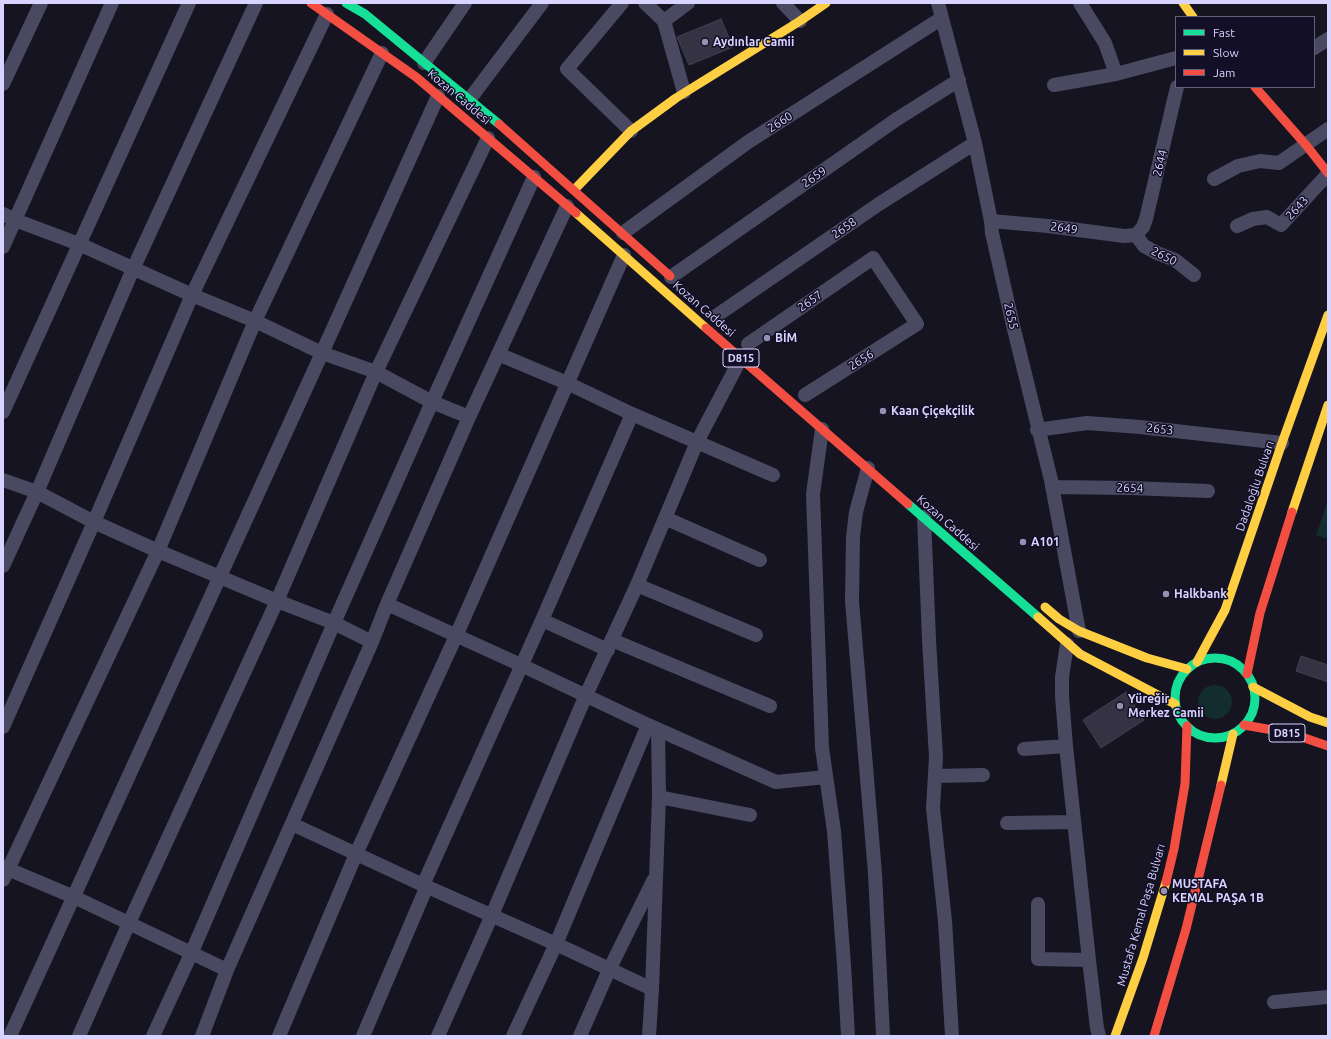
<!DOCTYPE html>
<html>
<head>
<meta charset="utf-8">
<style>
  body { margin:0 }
  #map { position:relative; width:1331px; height:1039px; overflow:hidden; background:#161421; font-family:Ubuntu,sans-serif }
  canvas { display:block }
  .frame { position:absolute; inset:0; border:4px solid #d9d4ff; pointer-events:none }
  .legend { position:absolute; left:1175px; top:16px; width:140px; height:72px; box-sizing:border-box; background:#130f26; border:1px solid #625e7d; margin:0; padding:5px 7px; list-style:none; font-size:12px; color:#d9d4ff }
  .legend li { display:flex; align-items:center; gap:8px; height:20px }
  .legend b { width:20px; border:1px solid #625e7d }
</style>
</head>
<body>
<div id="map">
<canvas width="1331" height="1039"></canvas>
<div class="frame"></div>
<ul class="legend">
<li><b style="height:5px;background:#16e098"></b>Fast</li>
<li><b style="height:5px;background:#ffcf43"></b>Slow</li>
<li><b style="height:5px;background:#f24e42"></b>Jam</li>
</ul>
</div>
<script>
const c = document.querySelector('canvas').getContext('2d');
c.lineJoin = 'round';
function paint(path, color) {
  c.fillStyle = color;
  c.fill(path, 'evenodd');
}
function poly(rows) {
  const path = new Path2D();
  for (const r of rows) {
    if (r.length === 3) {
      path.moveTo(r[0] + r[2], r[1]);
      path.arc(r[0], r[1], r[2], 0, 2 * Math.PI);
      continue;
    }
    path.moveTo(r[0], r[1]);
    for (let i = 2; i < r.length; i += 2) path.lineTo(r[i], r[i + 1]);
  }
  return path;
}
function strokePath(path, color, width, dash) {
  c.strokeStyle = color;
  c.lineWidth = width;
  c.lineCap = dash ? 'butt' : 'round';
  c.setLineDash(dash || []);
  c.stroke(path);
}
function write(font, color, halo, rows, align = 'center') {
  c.font = font + ' Ubuntu,sans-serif';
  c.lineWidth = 3;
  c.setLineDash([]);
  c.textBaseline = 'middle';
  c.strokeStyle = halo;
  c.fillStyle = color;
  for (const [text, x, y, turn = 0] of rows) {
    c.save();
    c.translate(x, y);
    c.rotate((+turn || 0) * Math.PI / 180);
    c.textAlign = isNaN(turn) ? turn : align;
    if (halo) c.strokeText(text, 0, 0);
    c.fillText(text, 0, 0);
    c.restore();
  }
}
paint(poly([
  [1328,500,1328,539,1316,535],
  [1215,702,17]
]), '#132c2d');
const building = poly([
  [721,19,733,47,689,65,677,37,721,19],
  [1301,656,1328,665,1328,682,1296,671,1301,656],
  [1126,692,1144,720,1101,748,1083,720,1126,692]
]);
paint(building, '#343243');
strokePath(building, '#433f54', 1);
strokePath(poly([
  [622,3,567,69,631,131],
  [645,3,664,21],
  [783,3,800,21],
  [938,3,975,143,991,221,992,233,1012,321,1051,480,1079,631],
  [1080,3,1105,43,1116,74],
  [1314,48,1328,39],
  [424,63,465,3],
  [3,84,41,3],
  [1054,85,1116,74,1176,58],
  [684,92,664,21,688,3],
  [469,100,542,3],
  [1214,179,1238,166,1260,161,1279,163,1328,129],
  [3,214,15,220,79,244,192,295,255,321,322,353,376,372,432,402,469,417,387,604,372,642],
  [991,221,1048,226,1124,236,1136,235],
  [1237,226,1253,219,1267,217,1281,225,1328,174],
  [623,233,748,142,942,18],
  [1136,235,1143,227,1146,219,1177,87],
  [1136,235,1144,246,1157,253,1175,260,1194,275],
  [3,247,112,3],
  [671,277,897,119,959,80],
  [716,316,879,204,975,143],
  [748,344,873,258,917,324,805,395],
  [498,354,567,383,632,414,773,475],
  [3,412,189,3],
  [469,417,567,206],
  [822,429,813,494,822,748,834,831,844,965,848,1036],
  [1037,430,1087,423,1140,427,1282,443],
  [868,468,856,512,853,537,852,601,875,873,883,1036],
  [3,480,37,492,94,522,158,551,277,601,334,623,372,642,227,970],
  [1052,487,1130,488,1208,491],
  [924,517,929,640,936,757,933,808,945,921,952,1036],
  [665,518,760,560],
  [3,566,37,492,133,269,256,3],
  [637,585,756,635],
  [387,604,521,665,648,725,776,782,826,777],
  [542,620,608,650],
  [612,640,770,706],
  [1067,644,1062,677,1062,696,1066,746,1089,960,1097,1028,1099,1036],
  [3,727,94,522,192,295,327,14],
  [1024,749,1066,746],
  [935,776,983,775],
  [659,797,750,815],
  [1007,823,1073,822],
  [292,824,423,885,556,944,652,989],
  [3,867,74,897,227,970,202,1036],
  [3,880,158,551,255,321,382,53],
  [423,885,542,620,632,414],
  [1038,904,1038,959,1089,960],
  [1274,1002,1328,997],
  [10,1036,322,353,438,96],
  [79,1036,129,923,277,601,376,372,488,138],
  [153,1036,191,954,334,623,432,402,534,177],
  [279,1036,356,854,456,636,624,255],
  [363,1036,427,886],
  [438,1036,492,915,586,695,637,585,697,442,741,358],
  [513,1036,556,944,648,725],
  [580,1036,609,970,653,881],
  [649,1036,652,989,659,797,658,730]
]), '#4a4962', 14);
strokePath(poly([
  [346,3,365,14,499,124],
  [908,504,1038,617],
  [1215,698,40]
]), '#16e098', 9);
strokePath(poly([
  [1183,3,1193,17],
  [574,190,631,131,676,98,800,21,826,3],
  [576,213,706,328],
  [1292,512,1328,405],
  [1045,607,1059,619,1079,631,1147,658,1187,669],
  [1038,617,1080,654,1175,704],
  [1197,662,1225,610,1282,443,1328,315],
  [1253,687,1310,717,1328,723],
  [1221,785,1233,734],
  [1115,1036,1143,958,1166,882]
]), '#ffcf43', 9);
strokePath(poly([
  [311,3,416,77,576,213],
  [1255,87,1306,145,1328,173],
  [499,124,670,276],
  [706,328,908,504],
  [1247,674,1260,613,1292,512],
  [1244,725,1290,733,1328,746],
  [1166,882,1174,849,1185,784,1187,726],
  [1154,1036,1186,929,1221,785]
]), '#f24e42', 9);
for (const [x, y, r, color] of [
  [705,42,4,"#9591b1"],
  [767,338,4,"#9591b1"],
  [883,411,4,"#9591b1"],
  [1023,542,4,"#9591b1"],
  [1166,594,4,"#9591b1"],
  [1120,706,4,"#9591b1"],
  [1164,891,4,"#9591b1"]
]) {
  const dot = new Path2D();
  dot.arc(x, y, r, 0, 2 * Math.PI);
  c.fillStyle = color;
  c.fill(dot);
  strokePath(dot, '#130f26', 1.5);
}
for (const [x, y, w] of [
  [741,358,36],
  [1287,733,36]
]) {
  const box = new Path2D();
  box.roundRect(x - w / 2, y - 9, w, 18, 3);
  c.fillStyle = '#130f26';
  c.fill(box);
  strokePath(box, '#d9d4ff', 1);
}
write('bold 11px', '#d9d4ff', null, [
  ["D815",741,358],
  ["D815",1287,733]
]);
write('bold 12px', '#d9d4ff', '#130f26', [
  ["Aydınlar Camii",713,42],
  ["BİM",775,338],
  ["Kaan Çiçekçilik",891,411],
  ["A101",1031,542],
  ["Halkbank",1174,594],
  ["Yüreğir",1128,699],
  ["Merkez Camii",1128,713],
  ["MUSTAFA",1172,884],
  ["KEMAL PAŞA 1B",1172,898]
], 'left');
write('12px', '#d9d4ff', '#130f26', [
  ["Kozan Caddesi",459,97,40],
  ["2660",780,122,-33],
  ["2644",1160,163,-77],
  ["2659",814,177,-35],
  ["2643",1297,208,-47],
  ["2658",844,228,-35],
  ["2649",1064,228,8],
  ["2650",1164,256,27],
  ["2657",810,301,-35],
  ["Kozan Caddesi",704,309,41],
  ["2655",1011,316,77],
  ["2656",861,360,-32],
  ["2653",1160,429,6],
  ["Dadaloğlu Bulvarı",1255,486,-71],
  ["2654",1130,488,2],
  ["Kozan Caddesi",948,523,41],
  ["Mustafa Kemal Paşa Bulvarı",1141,915,-74]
]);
</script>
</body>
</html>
